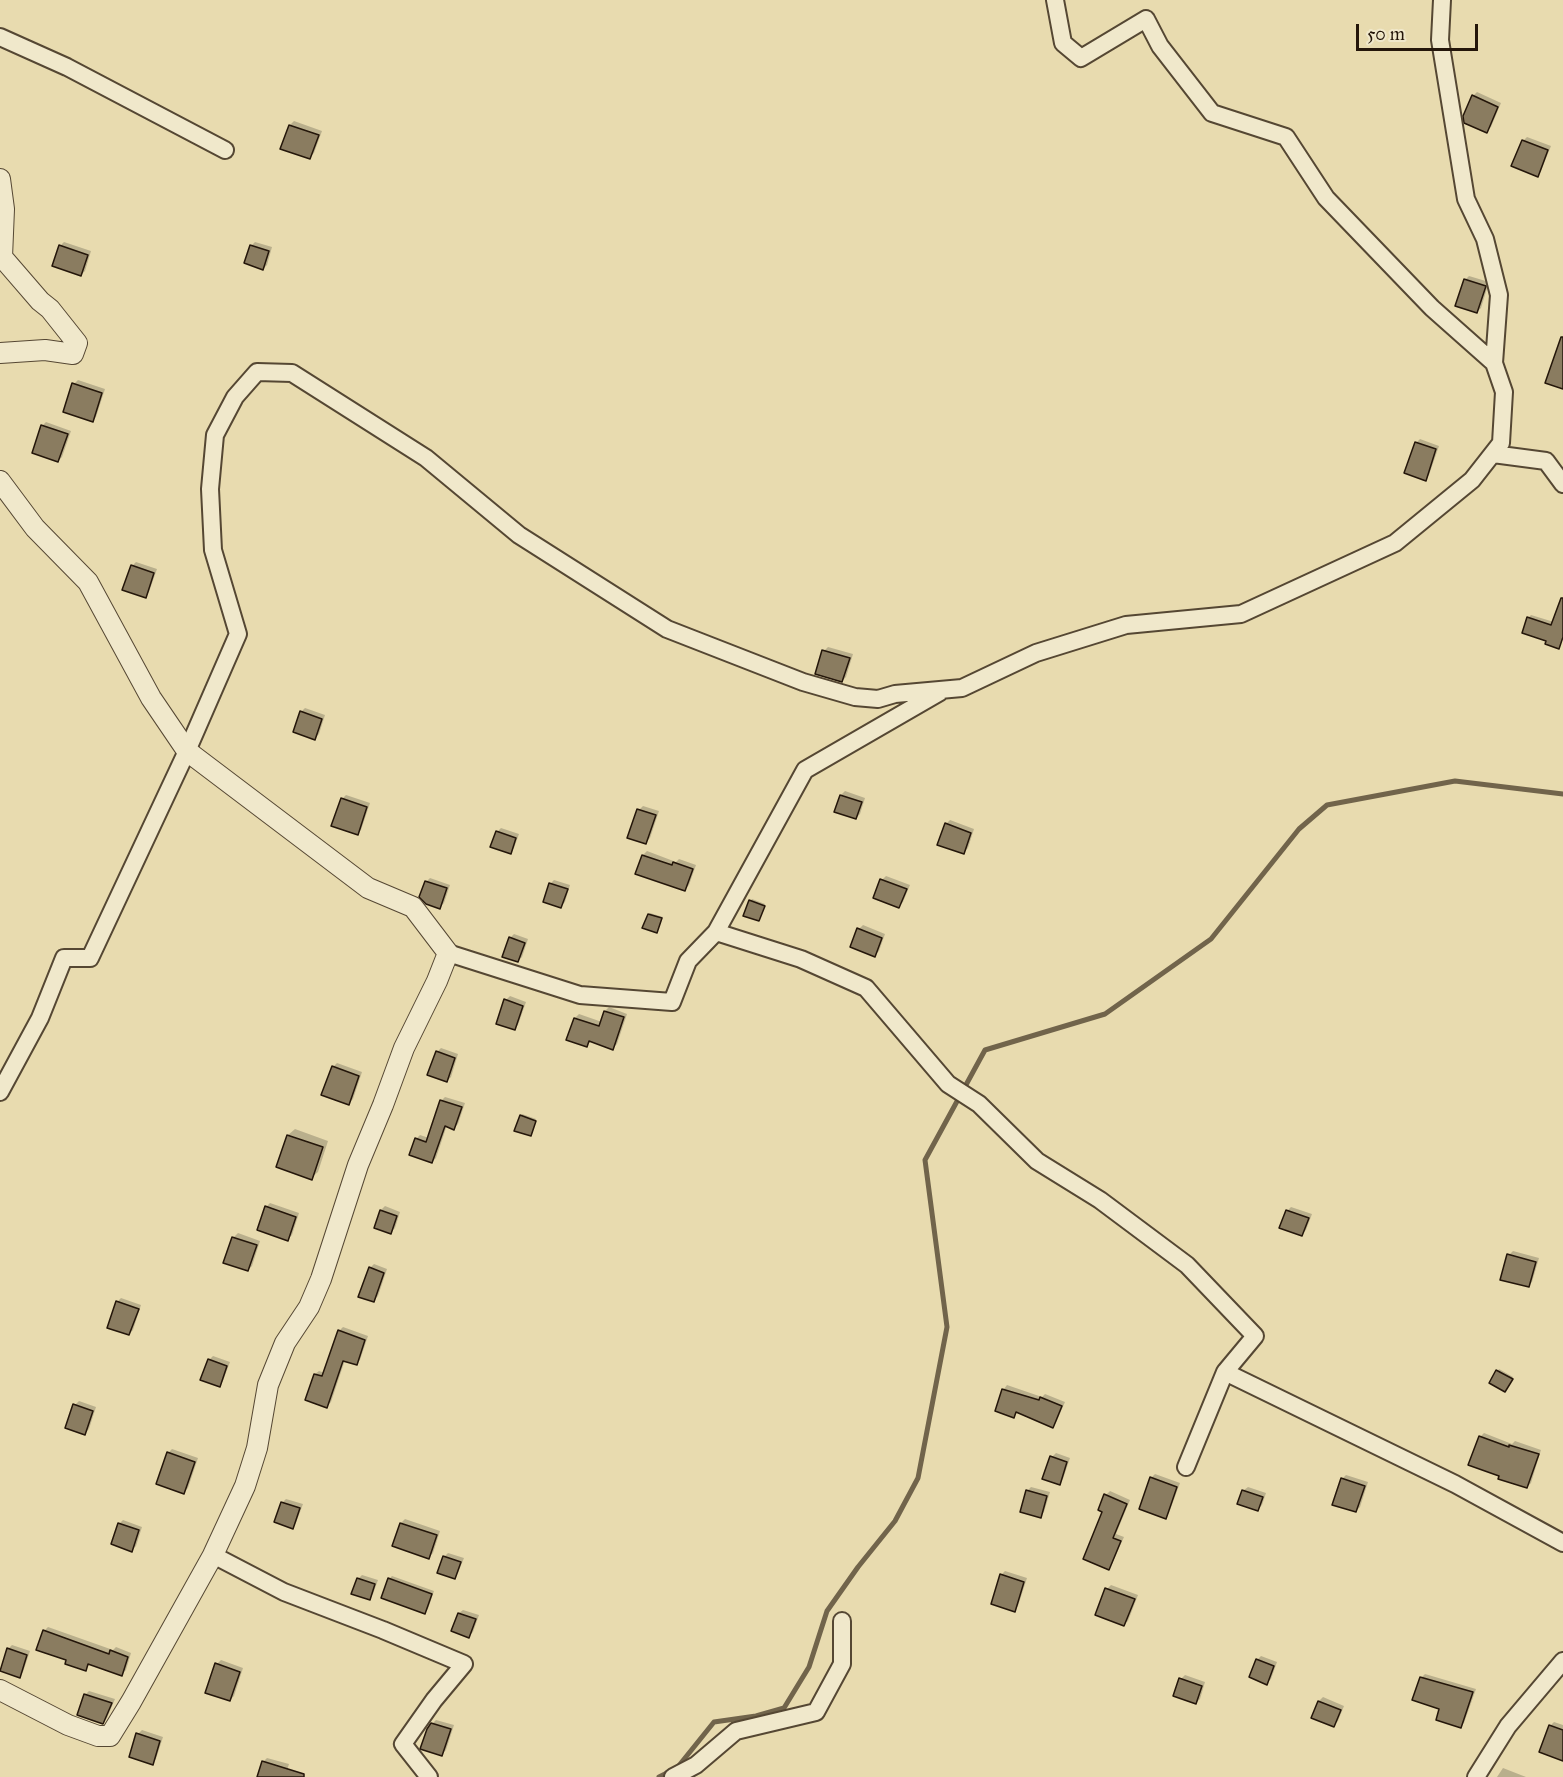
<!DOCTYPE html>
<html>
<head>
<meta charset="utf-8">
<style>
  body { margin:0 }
  #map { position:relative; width:1563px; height:1777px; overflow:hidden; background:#e8dbaf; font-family:"IM FELL Great Primer",serif }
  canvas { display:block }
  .scale { position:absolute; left:1356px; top:24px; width:122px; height:27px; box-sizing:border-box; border:3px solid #24160a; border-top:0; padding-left:8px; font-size:18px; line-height:21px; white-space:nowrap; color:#24160a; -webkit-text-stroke:4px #f0e8cb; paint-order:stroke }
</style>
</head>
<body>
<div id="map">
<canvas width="1563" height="1777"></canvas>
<div class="scale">50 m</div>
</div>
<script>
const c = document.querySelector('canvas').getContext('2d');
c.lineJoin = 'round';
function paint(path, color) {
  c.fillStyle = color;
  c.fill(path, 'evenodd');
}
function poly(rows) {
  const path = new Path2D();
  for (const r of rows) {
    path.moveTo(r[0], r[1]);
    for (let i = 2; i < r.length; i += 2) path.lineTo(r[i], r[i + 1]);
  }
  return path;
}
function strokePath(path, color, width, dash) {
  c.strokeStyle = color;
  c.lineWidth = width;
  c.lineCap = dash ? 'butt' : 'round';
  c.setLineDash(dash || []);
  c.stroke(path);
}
paint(poly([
  [1477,92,1501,103,1491,127,1487,131,1473,96],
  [294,121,322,131,314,153,310,157,290,125],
  [1527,137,1551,146,1541,171,1537,175,1523,141],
  [64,242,91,251,85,271,81,275,60,246],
  [255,242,272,247,267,265,263,269,251,246],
  [1469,276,1489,282,1481,308,1477,312,1465,280],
  [78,380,105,389,96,417,92,421,74,384],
  [46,422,71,431,62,457,58,461,42,426],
  [1420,439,1439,446,1429,475,1425,479,1416,443],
  [136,562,157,569,149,592,145,596,132,566],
  [1531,615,1554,622,1563,616,1563,639,1558,647,1548,640,1528,618],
  [828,647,853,654,846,677,842,681,824,651],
  [305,708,325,715,319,734,315,738,301,712],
  [845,791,865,798,860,814,856,818,841,795],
  [346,795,370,803,361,830,357,834,342,799],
  [643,806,659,811,650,838,646,842,629,837,639,810],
  [950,820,974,829,968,848,964,852,946,824],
  [501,828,519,834,514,848,510,852,497,832],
  [647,851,676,862,679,859,696,865,689,885,685,889,643,855],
  [886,876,910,885,903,902,899,906,882,880],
  [430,878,450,885,444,903,440,907,426,882],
  [554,880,570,885,565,902,561,906,550,884],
  [752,899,765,904,759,920,750,901],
  [650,913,663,917,657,932,649,914],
  [863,925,885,934,879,951,875,955,859,929],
  [514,934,528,939,522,957,518,961,510,938],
  [510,996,526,1002,518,1025,514,1029,506,1000],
  [609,1007,627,1014,617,1044,613,1048,591,1041,587,1045,575,1018,579,1014,602,1022,605,1011],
  [441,1048,458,1054,451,1077,447,1081,437,1052],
  [337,1063,362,1072,353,1099,349,1103,333,1067],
  [445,1097,465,1103,458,1124,454,1128,447,1125,436,1158,432,1162,416,1139,420,1135,429,1138,441,1101],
  [522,1114,536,1119,532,1133,521,1116],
  [295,1129,328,1141,318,1172,311,1178,278,1166,288,1135],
  [270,1203,299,1213,292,1235,288,1239,266,1207],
  [385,1206,400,1212,395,1228,391,1232,376,1227,381,1210],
  [1291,1207,1312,1214,1306,1230,1302,1234,1287,1211],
  [238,1233,260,1241,252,1266,248,1270,225,1262,234,1237],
  [1513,1251,1539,1258,1532,1282,1528,1286,1509,1255],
  [374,1264,387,1269,378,1296,374,1300,370,1268],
  [121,1298,141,1305,133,1330,129,1334,117,1302],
  [343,1327,368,1336,360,1360,356,1364,345,1360,331,1402,327,1406,315,1374,319,1371,325,1373,339,1331],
  [213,1356,230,1362,223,1381,219,1385,209,1360],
  [1499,1369,1513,1377,1506,1389,1491,1383],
  [1007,1385,1042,1397,1045,1394,1065,1402,1056,1423,1052,1427,1018,1412,1013,1416,997,1411,1004,1389],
  [79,1401,96,1407,89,1429,85,1433,75,1405],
  [1484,1433,1512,1444,1515,1441,1541,1450,1531,1483,1527,1487,1480,1437],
  [172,1449,198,1458,188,1488,184,1492,168,1453],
  [1056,1453,1070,1458,1063,1479,1059,1483,1052,1457],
  [1155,1474,1180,1483,1169,1513,1166,1517,1151,1478],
  [1346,1475,1368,1482,1360,1507,1356,1511,1342,1479],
  [1031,1487,1050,1492,1044,1512,1040,1516,1027,1491],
  [1248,1487,1266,1493,1262,1505,1258,1509,1239,1503,1244,1490],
  [1110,1491,1130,1500,1116,1534,1124,1537,1112,1564,1109,1568,1106,1495],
  [286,1499,303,1504,296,1523,292,1527,282,1503],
  [405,1519,440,1531,433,1553,429,1557,394,1545,401,1523],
  [123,1520,142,1527,136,1546,132,1550,119,1524],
  [448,1553,464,1558,458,1573,454,1577,444,1557],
  [1005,1571,1027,1578,1018,1606,1014,1610,1001,1575],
  [362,1575,378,1580,373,1594,369,1598,358,1579],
  [392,1576,434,1591,428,1609,425,1612,389,1579],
  [1111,1585,1138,1595,1128,1621,1124,1624,1107,1589],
  [463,1610,479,1615,473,1632,469,1636,459,1613],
  [48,1627,113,1650,116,1647,131,1653,126,1670,122,1674,90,1663,86,1669,68,1659,44,1631],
  [12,1645,30,1651,23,1672,19,1676,8,1649],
  [1261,1656,1277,1662,1271,1679,1267,1683,1257,1660],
  [221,1660,243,1668,234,1696,230,1700,217,1664],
  [1425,1674,1476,1689,1464,1723,1460,1726,1441,1708,1421,1678],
  [1185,1675,1205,1682,1200,1699,1196,1703,1175,1695,1181,1679],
  [89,1691,115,1699,107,1718,103,1722,85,1695],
  [1323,1697,1344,1706,1338,1721,1334,1725,1313,1717,1319,1701],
  [436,1720,454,1725,446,1750,442,1754,432,1724],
  [1554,1722,1563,1725,1563,1759,1550,1726],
  [142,1730,163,1737,156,1759,152,1763,138,1734],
  [267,1758,289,1764,285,1777,258,1777,263,1762],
  [1503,1768,1526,1777,1497,1777]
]), '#0003');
strokePath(poly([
  [659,1777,677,1768,714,1722,756,1716,784,1708,809,1667,827,1611,858,1567,895,1521,918,1478,947,1327,925,1160,985,1050,1105,1014,1211,939,1299,829,1327,805,1455,781,1563,794]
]), '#71644b', 5);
const building = poly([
  [1472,95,1498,107,1487,133,1464,123,1463,116,1472,95],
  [289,125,319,135,310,159,280,149,289,125],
  [1522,140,1548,150,1538,177,1511,166,1522,140],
  [59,245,88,255,81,276,52,266,59,245],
  [250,245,269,251,263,270,244,263,250,245],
  [1464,279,1486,286,1477,313,1455,306,1464,279],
  [1561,337,1563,337,1563,389,1545,383,1561,337],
  [72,383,102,393,93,422,63,412,72,383],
  [41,425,68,434,58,462,32,453,41,425],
  [1415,442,1436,449,1426,481,1404,473,1415,442],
  [131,565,154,573,146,598,122,590,131,565],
  [1561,598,1563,598,1563,637,1559,649,1545,644,1546,641,1522,633,1527,617,1551,625,1561,598],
  [822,650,850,658,842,682,815,674,822,650],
  [300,711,322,719,315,740,293,732,300,711],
  [840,795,862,802,856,819,834,812,840,795],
  [341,798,367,807,358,835,331,826,341,798],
  [637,809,656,815,646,844,627,838,637,809],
  [945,823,971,833,964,854,937,845,945,823],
  [496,831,516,838,511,854,490,847,496,831],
  [642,855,672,865,673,862,693,869,685,891,635,874,642,855],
  [880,879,907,889,899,908,873,898,880,879],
  [425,881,447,888,440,909,426,904,419,897,425,881],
  [549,883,568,889,561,908,543,902,549,883],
  [749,900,765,906,759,921,743,916,749,900],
  [648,914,662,918,657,933,642,928,648,914],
  [857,928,882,938,875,957,850,947,857,928],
  [509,937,525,943,518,962,502,957,509,937],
  [504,999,523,1006,515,1030,496,1024,504,999],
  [604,1011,624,1017,613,1050,589,1041,587,1047,566,1040,574,1018,599,1026,604,1011],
  [436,1051,455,1058,447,1082,427,1075,436,1051],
  [332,1066,359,1076,349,1105,321,1095,332,1066],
  [440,1100,462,1107,454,1130,445,1126,432,1163,409,1155,415,1138,426,1142,440,1100],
  [520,1115,536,1121,531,1136,514,1131,520,1115],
  [287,1135,323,1147,312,1180,276,1167,287,1135],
  [265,1206,296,1217,288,1241,257,1230,265,1206],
  [380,1210,397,1216,391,1234,374,1228,380,1210],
  [1286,1210,1309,1218,1302,1236,1279,1228,1286,1210],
  [232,1237,257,1245,248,1271,223,1263,232,1237],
  [1507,1254,1536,1262,1529,1287,1500,1280,1507,1254],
  [369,1267,384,1273,374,1302,358,1297,369,1267],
  [116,1301,139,1309,129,1335,107,1328,116,1301],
  [338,1330,365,1340,357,1365,343,1361,327,1408,305,1400,314,1374,322,1376,338,1330],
  [208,1359,227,1366,220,1387,200,1380,208,1359],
  [1496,1370,1513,1379,1505,1392,1489,1383,1496,1370],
  [1002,1389,1039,1400,1040,1397,1062,1406,1053,1428,1016,1412,1014,1418,995,1411,1002,1389],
  [73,1404,93,1411,85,1435,65,1428,73,1404],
  [1479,1436,1509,1447,1509,1445,1539,1454,1527,1488,1498,1479,1499,1476,1468,1465,1479,1436],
  [167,1452,195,1462,184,1494,156,1484,167,1452],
  [1050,1456,1067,1462,1060,1485,1042,1479,1050,1456],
  [1150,1477,1177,1487,1166,1519,1139,1509,1150,1477],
  [1341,1478,1365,1486,1356,1512,1332,1505,1341,1478],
  [1026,1490,1047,1496,1041,1518,1020,1512,1026,1490],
  [1242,1490,1263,1497,1258,1511,1237,1504,1242,1490],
  [1104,1494,1127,1504,1113,1538,1121,1541,1109,1570,1083,1559,1102,1512,1098,1510,1104,1494],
  [281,1502,300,1508,293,1529,274,1522,281,1502],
  [118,1523,139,1530,132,1552,111,1544,118,1523],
  [400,1523,437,1535,429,1559,392,1546,400,1523],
  [443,1556,461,1562,455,1579,437,1573,443,1556],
  [1000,1574,1024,1582,1015,1612,991,1604,1000,1574],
  [357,1578,375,1584,370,1600,351,1594,357,1578],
  [388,1578,432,1594,425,1614,381,1598,388,1578],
  [1105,1588,1135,1599,1124,1626,1095,1615,1105,1588],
  [458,1613,476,1619,469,1638,451,1631,458,1613],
  [43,1630,109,1654,110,1650,128,1657,122,1676,88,1664,86,1671,65,1664,66,1660,36,1650,43,1630],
  [7,1648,27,1655,20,1678,0,1671,7,1648],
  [1256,1659,1274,1666,1267,1685,1249,1677,1256,1659],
  [215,1663,240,1672,230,1701,205,1693,215,1663],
  [1420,1677,1473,1692,1461,1728,1436,1720,1439,1709,1412,1700,1420,1677],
  [1179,1678,1202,1686,1196,1704,1173,1696,1179,1678],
  [84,1694,112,1703,103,1724,77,1715,84,1694],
  [1318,1701,1341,1710,1334,1727,1311,1718,1318,1701],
  [431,1723,451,1729,442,1756,420,1749,427,1729,431,1723],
  [1549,1725,1563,1730,1563,1761,1539,1752,1549,1725],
  [136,1733,160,1741,153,1765,129,1757,136,1733],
  [262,1761,304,1774,304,1777,257,1777,262,1761]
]);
paint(building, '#8a7c60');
strokePath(building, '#24160a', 1.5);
const minor = poly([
  [1055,0,1063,43,1081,58,1146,19,1160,46,1212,113,1286,137,1326,198,1432,308,1494,363],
  [0,37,67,67,225,150],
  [1493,454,1546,461,1563,484],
  [716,932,805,770,940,692],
  [448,953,580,995,672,1002,688,961,716,932,801,959,866,988,948,1084,979,1104,1037,1161,1100,1200,1187,1265,1255,1336,1225,1372],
  [0,1092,40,1018,64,958,90,958,187,751,238,634,213,550,210,489,215,435,235,397,257,372,292,373,426,458,519,535,667,629,803,682,855,697,878,699,895,694,962,688,1036,653,1126,625,1241,614,1395,543,1472,480,1501,443,1504,392,1494,363,1499,295,1485,239,1466,199,1440,40,1442,0],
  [1186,1467,1225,1372,1455,1484,1563,1543],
  [213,1555,284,1592,383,1630,464,1664,434,1700,403,1744,429,1777],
  [673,1777,696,1765,736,1731,816,1712,842,1664,842,1621],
  [1476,1777,1508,1726,1563,1661]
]);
const tertiary = poly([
  [0,179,4,209,2,257,40,301,50,309,77,343,73,354,45,350,0,353],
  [0,481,35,528,88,582,151,698,187,751,368,888,413,907,448,953,437,981,404,1048,383,1105,358,1165,321,1279,309,1307,285,1343,268,1385,257,1448,245,1486,213,1555,131,1702,110,1736,98,1736,68,1725,0,1690]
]);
strokePath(minor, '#554733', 20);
strokePath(tertiary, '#554733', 22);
strokePath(minor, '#f0e8cb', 16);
strokePath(tertiary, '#f0e8cb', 20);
</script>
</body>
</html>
